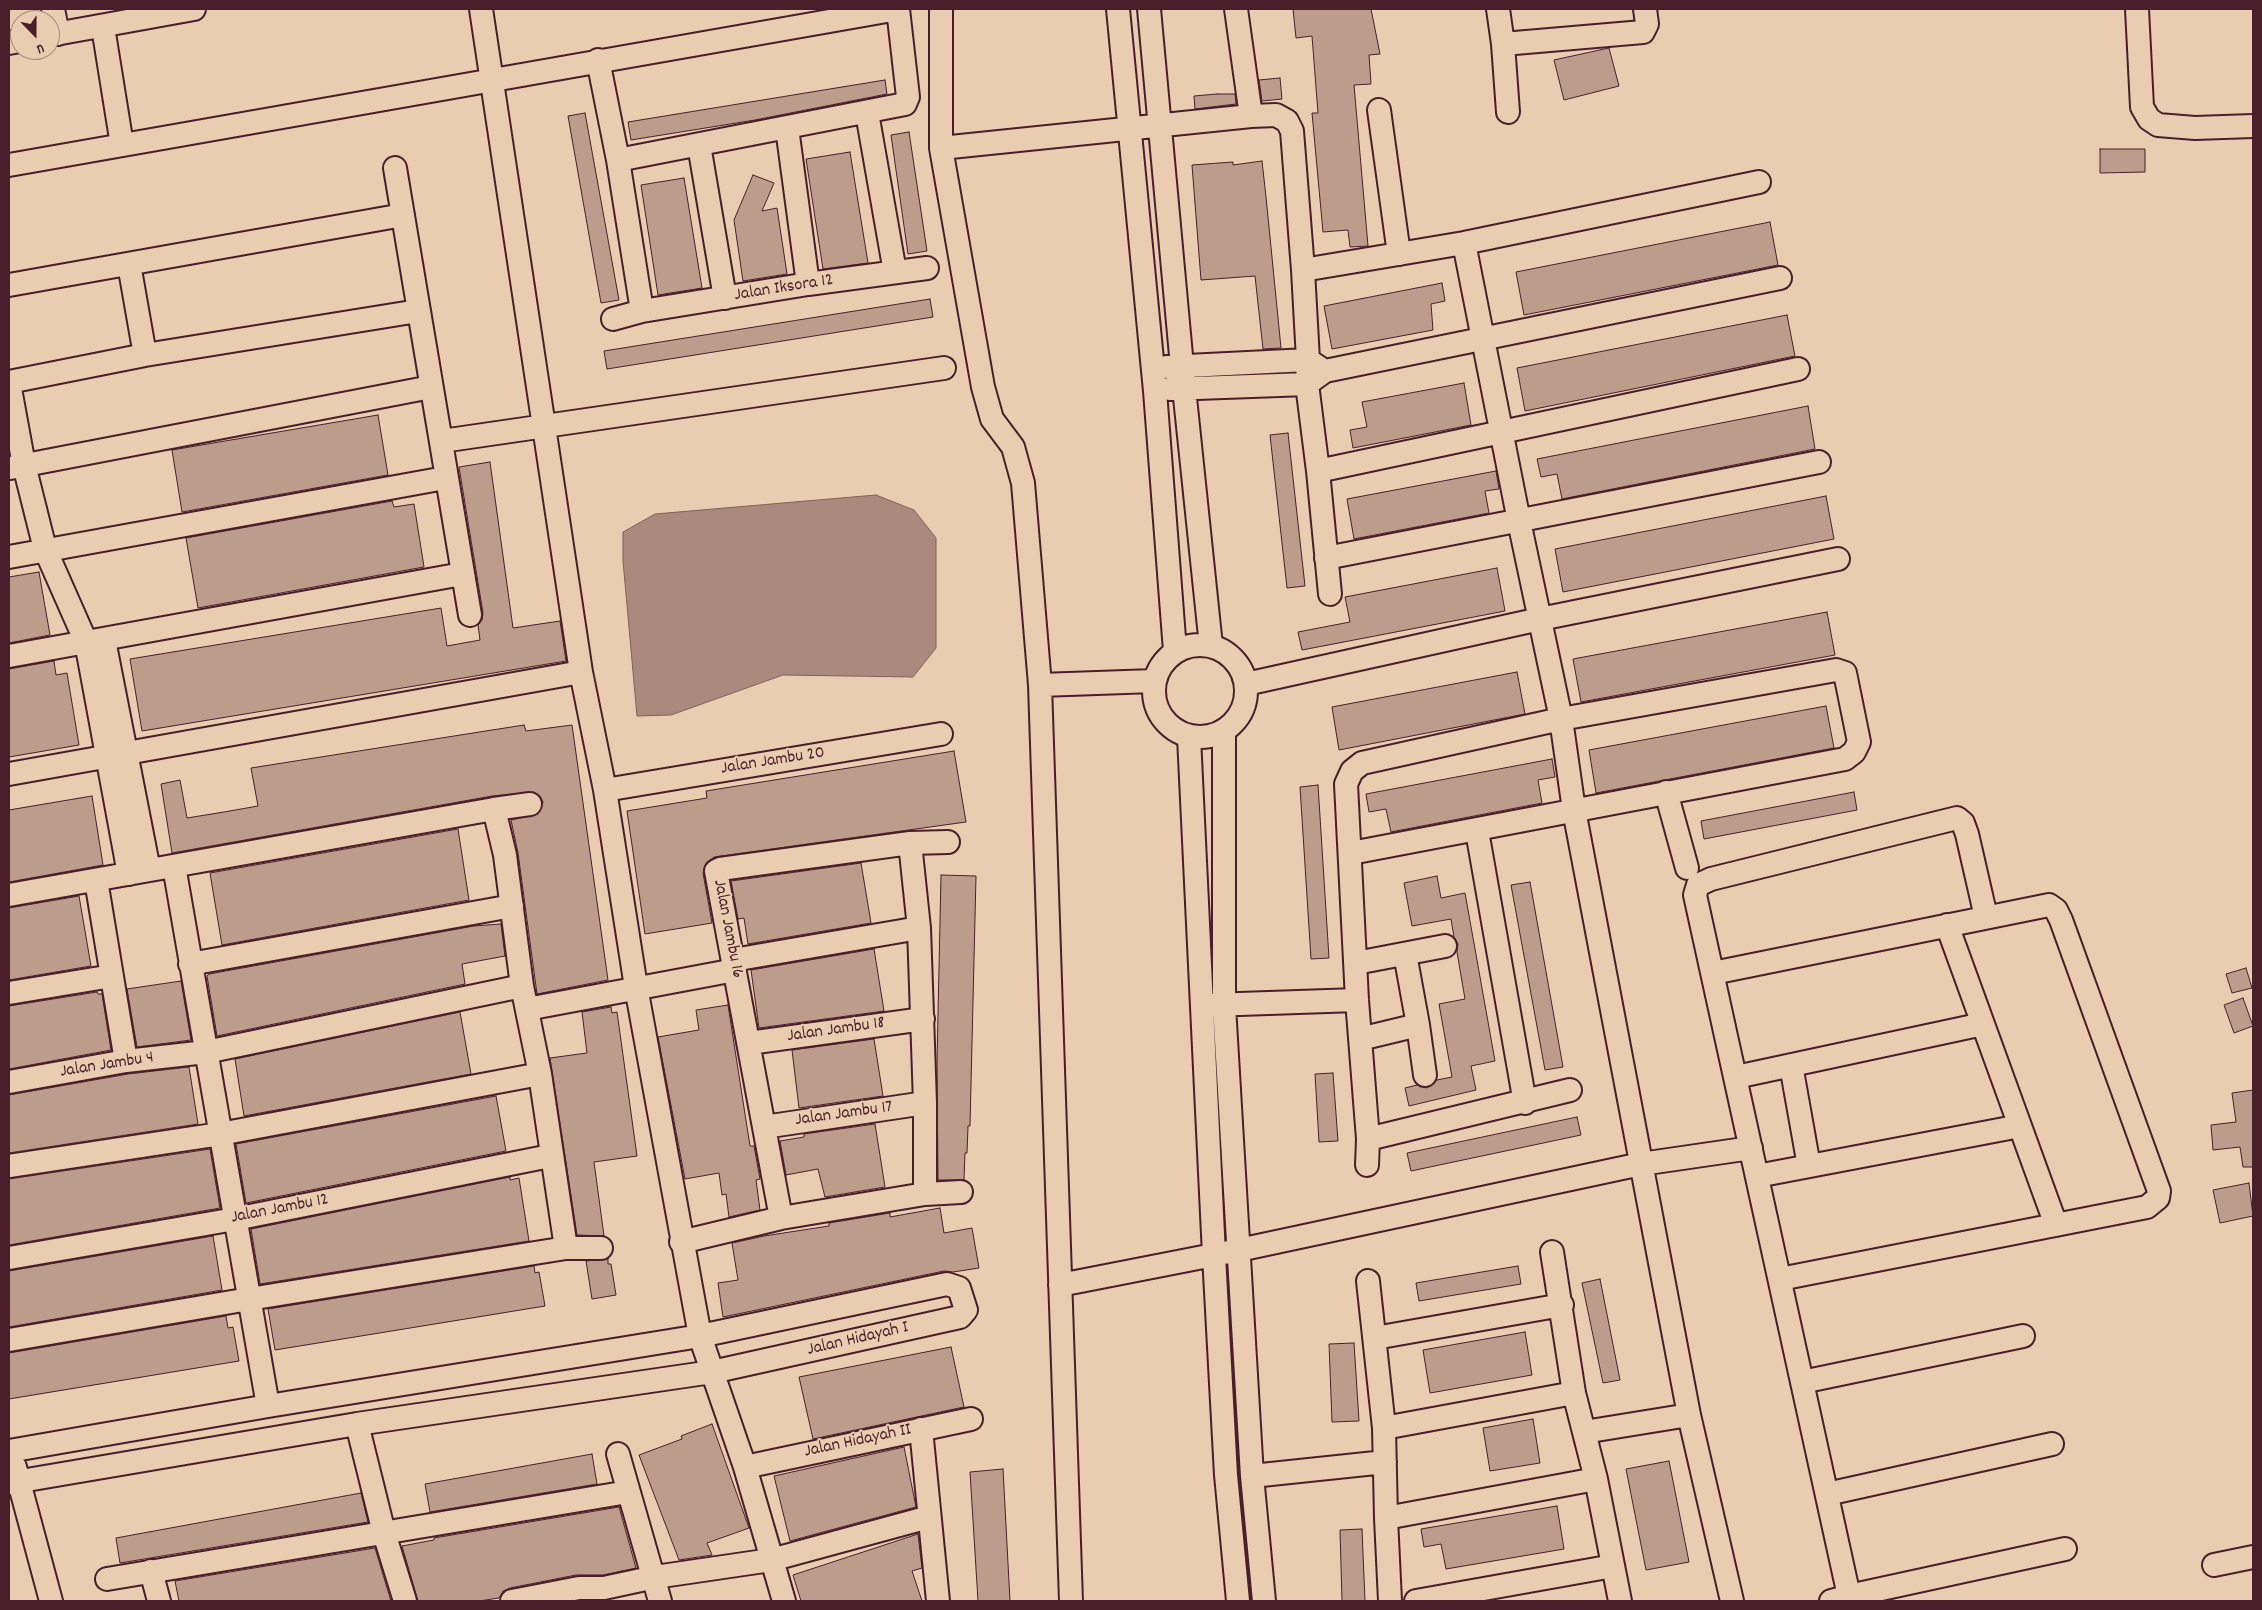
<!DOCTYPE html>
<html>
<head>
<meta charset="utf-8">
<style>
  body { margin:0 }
  #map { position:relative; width:2262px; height:1610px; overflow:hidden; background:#eacdb1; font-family:Dekko,sans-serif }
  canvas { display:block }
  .frame { position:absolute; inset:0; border:10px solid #4a1f2b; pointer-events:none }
  .north { position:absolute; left:10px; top:10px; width:50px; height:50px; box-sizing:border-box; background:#eacdb1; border:1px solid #aa877b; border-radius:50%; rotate:158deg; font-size:14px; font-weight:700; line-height:20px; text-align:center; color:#4a1f2b }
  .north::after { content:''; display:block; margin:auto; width:18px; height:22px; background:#4a1f2b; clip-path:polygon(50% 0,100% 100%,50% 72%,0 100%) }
</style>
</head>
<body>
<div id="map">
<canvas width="2262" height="1610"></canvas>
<div class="frame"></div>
<div class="north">U</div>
</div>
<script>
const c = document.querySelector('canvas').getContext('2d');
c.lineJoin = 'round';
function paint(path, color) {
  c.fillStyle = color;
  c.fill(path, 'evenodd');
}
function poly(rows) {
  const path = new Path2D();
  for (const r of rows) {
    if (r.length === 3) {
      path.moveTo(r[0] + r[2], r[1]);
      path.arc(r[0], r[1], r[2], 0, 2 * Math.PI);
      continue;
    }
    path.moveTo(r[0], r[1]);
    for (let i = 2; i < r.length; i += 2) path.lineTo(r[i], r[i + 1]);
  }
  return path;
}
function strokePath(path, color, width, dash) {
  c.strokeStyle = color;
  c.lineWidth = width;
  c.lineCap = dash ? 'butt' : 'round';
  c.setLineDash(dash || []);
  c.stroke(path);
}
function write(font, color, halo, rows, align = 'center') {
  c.font = font + ' Dekko,sans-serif';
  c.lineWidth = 4;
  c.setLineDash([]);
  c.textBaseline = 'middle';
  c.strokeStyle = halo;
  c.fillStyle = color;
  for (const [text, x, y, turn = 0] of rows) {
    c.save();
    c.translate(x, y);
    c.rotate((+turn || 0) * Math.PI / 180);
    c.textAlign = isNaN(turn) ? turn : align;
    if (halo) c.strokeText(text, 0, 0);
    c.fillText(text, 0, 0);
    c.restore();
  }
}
const water = poly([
  [876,495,914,510,936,538,936,648,913,677,783,675,671,715,637,716,623,561,623,532,655,514,876,495]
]);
paint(water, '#ab897c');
strokePath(water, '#845f5c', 1);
const building = poly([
  [1293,9,1371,9,1380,54,1369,55,1371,84,1354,85,1368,246,1350,247,1348,230,1323,232,1312,113,1318,113,1312,36,1296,38,1293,9],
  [1609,48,1619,86,1564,100,1554,60,1609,48],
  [1280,78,1282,99,1262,101,1259,80,1280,78],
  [885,80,887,94,755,120,631,140,628,122,885,80],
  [1217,94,1235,94,1236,104,1195,109,1194,96,1217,94],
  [585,113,619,300,601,303,568,116,585,113],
  [909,132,927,251,908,254,891,135,909,132],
  [2100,149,2145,149,2145,172,2100,173,2100,149],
  [850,152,868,263,823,269,806,159,850,152],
  [1262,161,1266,197,1281,348,1263,349,1255,276,1201,280,1192,165,1233,162,1233,165,1262,161],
  [753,175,774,183,762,211,777,208,787,274,743,281,734,220,753,175],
  [684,178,702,288,658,295,641,185,684,178],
  [1770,222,1778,265,1524,315,1516,272,1770,222],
  [1442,283,1445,301,1431,304,1433,330,1332,349,1324,306,1442,283],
  [930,299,933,317,607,369,604,351,930,299],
  [1787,315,1795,356,1525,411,1517,368,1787,315],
  [1464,383,1471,425,1353,448,1350,430,1367,427,1362,402,1464,383],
  [1808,406,1815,449,1562,499,1557,474,1541,477,1537,459,1808,406],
  [378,415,388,475,182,512,172,450,378,415],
  [1288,433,1305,586,1287,588,1270,435,1288,433],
  [490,462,513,628,560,621,566,661,142,731,130,659,441,608,447,646,480,640,478,625,482,620,483,613,459,467,490,462],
  [1496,471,1499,489,1485,491,1489,513,1354,539,1347,499,1496,471],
  [1826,496,1834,539,1563,592,1555,549,1826,496],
  [392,501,394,507,414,504,424,567,198,608,186,538,392,501],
  [1497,568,1505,611,1302,650,1298,632,1350,622,1345,597,1497,568],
  [39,572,50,635,9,643,9,577,39,572],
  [1827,612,1835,655,1581,702,1573,659,1827,612],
  [54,661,56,675,67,673,79,745,9,757,9,669,54,661],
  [1517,672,1525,714,1339,750,1332,707,1517,672],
  [1826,706,1834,748,1596,793,1589,750,1826,706],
  [524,725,526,731,572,725,608,980,537,994,518,853,511,820,538,814,543,802,540,796,534,792,492,796,172,853,161,784,180,780,187,818,224,812,258,806,251,768,524,725],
  [954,751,966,822,714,857,705,865,703,873,712,923,645,934,627,811,707,798,706,791,954,751],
  [1552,759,1555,777,1538,780,1542,803,1391,832,1386,809,1369,812,1366,794,1552,759],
  [1318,785,1329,958,1311,959,1300,787,1318,785],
  [1854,792,1857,810,1704,839,1701,821,1854,792],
  [92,796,103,865,9,882,9,810,92,796],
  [458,829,469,900,222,945,210,873,458,829],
  [861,863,871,923,748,944,744,918,738,919,731,881,861,863],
  [941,875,976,876,970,1126,968,1126,967,1153,965,1153,964,1180,938,1180,937,1062,941,875],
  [1437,876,1441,898,1465,893,1495,1061,1471,1066,1476,1090,1409,1106,1405,1088,1417,1085,1427,1088,1437,1080,1452,1077,1439,1004,1465,999,1457,952,1458,944,1454,937,1451,919,1412,926,1404,883,1437,876],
  [1530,882,1563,1067,1545,1070,1511,885,1530,882],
  [79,896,91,966,9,980,9,908,79,896],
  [501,924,505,956,462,964,465,984,217,1036,207,976,209,974,474,926,501,924],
  [874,949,884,1011,759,1028,751,970,874,949],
  [2246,968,2252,988,2232,993,2226,974,2246,968],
  [181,981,191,1040,137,1047,127,989,181,981],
  [97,992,98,994,102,994,111,1050,9,1069,9,1006,97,992],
  [2243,998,2253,1026,2234,1033,2224,1005,2243,998],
  [728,1005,750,1146,754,1146,760,1179,756,1180,760,1210,729,1217,726,1194,722,1195,719,1173,685,1179,658,1037,699,1030,696,1010,728,1005],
  [611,1007,612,1013,617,1012,637,1156,594,1162,604,1236,577,1235,550,1058,587,1053,582,1012,611,1007],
  [460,1012,471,1074,244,1116,235,1059,460,1012],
  [874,1039,883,1096,799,1108,792,1050,874,1039],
  [189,1067,198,1124,9,1153,9,1095,128,1074,189,1067],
  [1333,1073,1338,1141,1319,1142,1315,1074,1333,1073],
  [2253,1090,2253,1167,2243,1167,2240,1147,2213,1150,2211,1125,2236,1122,2232,1093,2253,1090],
  [496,1096,506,1151,246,1203,236,1144,496,1096],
  [1577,1117,1581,1135,1411,1171,1407,1153,1577,1117],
  [875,1124,885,1187,825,1197,818,1169,786,1175,780,1141,804,1137,804,1134,875,1124],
  [210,1149,220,1208,9,1245,9,1179,210,1149],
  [510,1177,510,1180,519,1178,529,1241,260,1284,251,1229,510,1177],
  [2249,1183,2253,1216,2220,1223,2213,1190,2249,1183],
  [940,1208,944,1233,972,1228,979,1268,953,1272,944,1271,723,1317,718,1283,738,1280,732,1243,764,1236,829,1226,829,1223,890,1213,890,1217,940,1208],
  [213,1236,222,1290,9,1327,9,1271,213,1236],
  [608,1259,608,1264,611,1264,616,1295,592,1299,586,1261,608,1259],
  [534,1266,535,1273,539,1272,545,1306,275,1350,268,1309,534,1266],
  [1518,1266,1521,1284,1419,1301,1416,1283,1518,1266],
  [1600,1279,1620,1380,1603,1383,1582,1283,1600,1279],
  [226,1316,228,1328,233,1327,239,1361,9,1399,9,1353,226,1316],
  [1525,1332,1532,1375,1430,1393,1423,1350,1525,1332],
  [1354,1343,1359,1421,1332,1422,1329,1344,1354,1343],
  [951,1347,964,1407,813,1439,799,1377,951,1347],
  [1533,1419,1540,1463,1490,1471,1483,1428,1533,1419],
  [712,1424,749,1528,707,1543,712,1555,679,1560,639,1455,682,1439,681,1436,712,1424],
  [904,1447,916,1507,790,1541,774,1476,904,1447],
  [592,1454,597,1484,430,1512,425,1484,592,1454],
  [1669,1461,1689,1562,1646,1570,1626,1469,1669,1461],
  [1003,1469,1010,1601,978,1601,970,1472,1003,1469],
  [361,1493,368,1522,120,1563,116,1538,361,1493],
  [1557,1506,1564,1549,1446,1569,1441,1544,1424,1547,1421,1529,1557,1506],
  [619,1507,636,1568,603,1575,576,1575,510,1588,503,1591,499,1598,479,1601,418,1601,402,1546,434,1540,434,1538,619,1507],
  [1362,1529,1365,1601,1342,1601,1340,1530,1362,1529],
  [918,1534,922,1568,912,1571,922,1601,801,1601,793,1575,918,1534],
  [375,1548,391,1601,179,1601,175,1581,375,1548]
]);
paint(building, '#bd9c8c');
strokePath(building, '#4a1f2b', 1);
const street = poly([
  [53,9,58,34],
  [481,9,581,672],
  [1118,9,1155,391,1175,651],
  [1149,9,1184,388,1211,646],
  [1236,9,1251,116],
  [1498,9,1503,44,1508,112],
  [2137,9,2142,107,2149,119,2158,125,2195,128,2253,126],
  [103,27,122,145],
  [50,35,194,9],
  [9,43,20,41],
  [1503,44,1643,32,1647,24,1645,9],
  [598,60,618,160,642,311],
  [1379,110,1399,254],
  [867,113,895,272],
  [787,128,808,284],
  [699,145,725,298],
  [941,148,941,9],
  [618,160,905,104,908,97,898,9],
  [9,165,898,9],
  [395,168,470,615],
  [1464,243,1519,521,1561,719,1574,810,1689,1415,1732,1601],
  [129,264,145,355],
  [1303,270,1464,243,1759,182],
  [9,285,403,215],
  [613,319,642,311,808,284,927,268],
  [1167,367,1308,360,1320,368],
  [9,382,145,355,418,311],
  [9,383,24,465,45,549,86,642,129,874],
  [1169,389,1307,384,1325,371,1780,278],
  [442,441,944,368],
  [10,468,431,387],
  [1318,471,1798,369],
  [9,557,445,478],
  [1326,558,1819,462],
  [104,640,149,870],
  [1200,691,46],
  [9,656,462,574],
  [1246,684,1540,619,1838,559],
  [1040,685,1154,681],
  [1224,731,1224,1006,1252,1476,1264,1601],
  [1189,737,1214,1255,1226,1475,1238,1601],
  [9,774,581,672,605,790,636,987,700,1336,745,1467,784,1601],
  [605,790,941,734],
  [1666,792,1687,868],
  [494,809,530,804],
  [1477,831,1525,1103],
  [1351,853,1845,759,1854,752,1859,742,1845,673,1836,670,1561,719,1362,763,1352,771,1346,784,1357,1000,1368,1139,1367,1165],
  [174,866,268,1406],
  [96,880,126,1061],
  [9,895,494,809,505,855,522,986,540,1074,566,1248,249,1299,9,1340],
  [1947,925,2056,1225],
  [733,960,919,928],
  [1356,963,1445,946],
  [190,964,512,906],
  [1713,973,2049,905,2056,910,2061,920,2159,1191,2158,1198,2147,1207,1780,1279],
  [9,993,112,976],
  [1210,1005,1357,1000],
  [527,1009,735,970],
  [1418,1025,1425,1075],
  [1360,1039,1418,1025,1405,954],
  [749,1043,923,1019],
  [1791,1065,1809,1166],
  [1736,1077,1983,1024],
  [9,1082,126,1061,206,1052,522,986],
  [764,1127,925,1103],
  [1368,1139,1570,1090],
  [9,1166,220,1134,540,1074],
  [1757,1176,2020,1126],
  [925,1194,961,1192],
  [781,1218,716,871,720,869,910,843,948,842],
  [681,1242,781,1218,925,1194,925,1103,919,928,910,843],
  [566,1248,601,1248],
  [1552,1252,1574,1393,1596,1479,1620,1601],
  [9,1258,235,1219,550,1156],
  [1368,1281,1384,1428,1386,1518,1390,1601],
  [1060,1285,1239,1250,1641,1164,1751,1148],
  [1375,1338,1562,1305],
  [1802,1382,2023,1336],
  [357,1424,384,1533,405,1601],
  [1384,1428,1574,1393],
  [921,1429,938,1601],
  [1584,1432,1689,1415],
  [9,1451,268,1406,700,1336,947,1284,959,1288,966,1310,960,1317,712,1372,357,1424,9,1483],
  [618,1454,660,1601],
  [15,1467,51,1601],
  [745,1467,971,1419],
  [1252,1476,1385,1462],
  [1827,1494,2052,1444],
  [1386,1518,1596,1479],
  [2214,1565,2253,1557],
  [151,1571,159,1601],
  [107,1579,628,1492],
  [1849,1596,2065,1549],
  [512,1601,579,1588,604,1588,655,1577,771,1560,929,1517],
  [1071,1601,1040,685,1023,483,1013,447,992,419,983,387,941,148,1251,116,1276,115,1287,121,1292,131,1303,270,1308,360,1307,384,1318,471,1330,594],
  [1416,1601,1613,1566],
  [1831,1601,1849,1596,1695,895,1698,885,1711,879,1957,818,1963,823,1967,834,1986,917]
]);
strokePath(street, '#4a1f2b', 26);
strokePath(street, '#eacdb1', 22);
write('18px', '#4a1f2b', '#eacdb1', [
  ["Jalan Iksora 12",784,289,-9],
  ["Jalan Jambu 20",773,762,-9],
  ["Jalan Jambu 16",727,929,79],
  ["Jalan Jambu 18",836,1031,-8],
  ["Jalan Jambu 4",107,1066,-9],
  ["Jalan Jambu 17",844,1115,-8],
  ["Jalan Jambu 12",280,1210,-11],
  ["Jalan Hidayah I",858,1340,-13],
  ["Jalan Hidayah II",858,1442,-12]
]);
</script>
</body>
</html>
